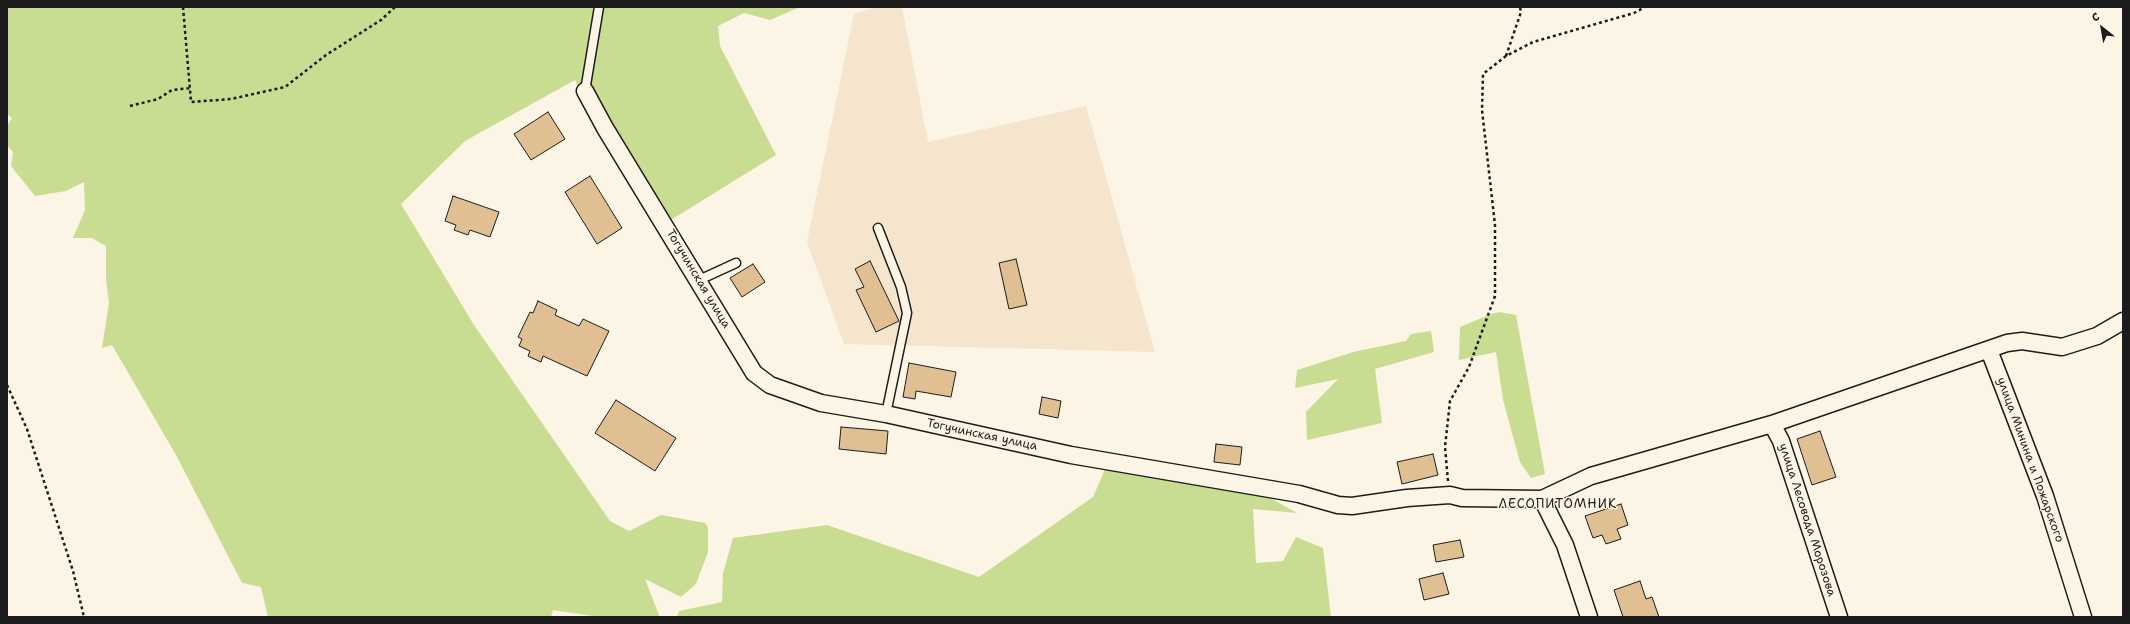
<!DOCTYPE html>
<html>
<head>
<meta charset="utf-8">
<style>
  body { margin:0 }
  #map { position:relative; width:2130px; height:624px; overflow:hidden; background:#fcf5e5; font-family:"Shantell Sans",sans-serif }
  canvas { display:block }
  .frame { position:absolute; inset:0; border:8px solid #1c1c1c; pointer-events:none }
  .north { position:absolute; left:2082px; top:8px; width:40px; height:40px; -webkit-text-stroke:3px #fcf5e5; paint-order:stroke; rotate:329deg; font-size:11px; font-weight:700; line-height:16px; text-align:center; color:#1c1c1c }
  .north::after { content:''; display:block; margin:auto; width:14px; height:18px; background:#1c1c1c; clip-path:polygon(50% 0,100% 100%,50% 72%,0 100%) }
</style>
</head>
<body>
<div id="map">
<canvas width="2130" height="624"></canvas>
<div class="frame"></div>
<div class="north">С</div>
</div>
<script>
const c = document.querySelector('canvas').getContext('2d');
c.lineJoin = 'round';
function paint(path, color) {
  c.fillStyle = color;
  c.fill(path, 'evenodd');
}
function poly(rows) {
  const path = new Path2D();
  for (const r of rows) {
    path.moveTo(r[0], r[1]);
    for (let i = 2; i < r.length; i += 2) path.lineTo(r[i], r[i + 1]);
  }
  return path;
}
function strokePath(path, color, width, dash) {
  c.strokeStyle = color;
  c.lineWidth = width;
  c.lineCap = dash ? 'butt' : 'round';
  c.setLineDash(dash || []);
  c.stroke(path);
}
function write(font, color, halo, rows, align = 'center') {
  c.font = font + ' "Shantell Sans",sans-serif';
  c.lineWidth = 3;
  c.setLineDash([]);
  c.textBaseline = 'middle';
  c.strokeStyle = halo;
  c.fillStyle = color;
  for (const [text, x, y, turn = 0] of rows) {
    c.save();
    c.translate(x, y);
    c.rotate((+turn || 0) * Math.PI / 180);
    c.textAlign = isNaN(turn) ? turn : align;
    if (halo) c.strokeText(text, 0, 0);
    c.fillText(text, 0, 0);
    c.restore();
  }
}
paint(poly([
  [877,7,902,7,928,142,1086,106,1155,352,844,344,807,242,854,14]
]), '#f4e5cc');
paint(poly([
  [7,7,800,7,770,20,744,13,718,26,720,46,776,155,661,226,649,218,608,149,575,80,465,141,401,204,474,325,610,521,629,531,661,515,705,523,708,527,708,552,696,584,681,597,645,579,659,615,658,617,599,617,553,610,551,617,268,617,261,587,242,583,176,455,112,345,102,348,109,303,106,279,106,246,92,238,73,238,85,210,84,182,66,191,35,196,11,166,13,152,7,145,7,126,12,118,7,114],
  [1499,312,1516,315,1545,474,1531,478,1520,462,1503,400,1496,352,1459,360,1460,327,1491,314],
  [1431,331,1434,352,1375,369,1382,423,1307,440,1306,412,1338,379,1295,388,1297,370,1353,352,1406,341,1411,334],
  [1106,467,1267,496,1297,513,1253,509,1256,563,1283,561,1296,537,1323,548,1331,617,677,617,679,611,722,602,723,573,733,538,827,525,979,577,1093,497]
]), '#c8dd92');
const building = poly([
  [548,112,565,139,531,160,514,134,548,112],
  [590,176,622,228,597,244,565,192,590,176],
  [453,196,499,212,490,237,470,230,468,235,454,230,456,225,445,221,453,196],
  [1016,259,1027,305,1009,309,999,263,1016,259],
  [870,261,899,321,876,332,856,290,864,287,855,269,870,261],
  [753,264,765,282,742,297,730,278,753,264],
  [538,301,557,310,555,315,579,326,583,319,609,331,587,376,543,356,541,362,528,356,530,351,519,346,522,339,518,337,530,312,533,313,538,301],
  [909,363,956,372,951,397,916,391,915,399,903,397,909,363],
  [1042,397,1061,401,1058,418,1039,414,1042,397],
  [616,400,676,438,655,471,595,433,616,400],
  [841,427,888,431,886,454,839,449,841,427],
  [1820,431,1836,477,1812,485,1797,439,1820,431],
  [1216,444,1242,447,1240,465,1214,462,1216,444],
  [1433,454,1438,475,1402,484,1397,462,1433,454],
  [1621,504,1628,525,1617,529,1621,539,1606,544,1602,535,1593,538,1585,516,1621,504],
  [1460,540,1464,557,1436,562,1433,545,1460,540],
  [1443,573,1449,594,1424,600,1419,579,1443,573],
  [1640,581,1646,599,1652,597,1659,617,1623,617,1614,590,1640,581]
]);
paint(building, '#e0bf93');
strokePath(building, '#1c1c1c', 1);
const service = poly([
  [585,91,599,7],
  [878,228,901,287,907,313,886,414],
  [699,280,736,263]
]);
const minor = poly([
  [585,91,605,128,754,373,770,385,821,403,886,414,1071,455,1299,494,1338,505,1352,506,1407,498,1450,495,1462,498,1542,499,1591,476,1772,424,2007,343,2022,341,2062,347,2097,336,2123,321],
  [1989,350,2045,496,2083,617],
  [1772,424,1781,441,1839,617],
  [1542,499,1565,545,1589,617]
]);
strokePath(service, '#1c1c1c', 11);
strokePath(minor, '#1c1c1c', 19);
strokePath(poly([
  [183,7,191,102,231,99,285,87,326,55,381,20,395,7],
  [1506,56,1521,12,1520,7],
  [130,106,158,99,172,90,191,88],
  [7,385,27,429,73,571,84,617],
  [1448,481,1445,447,1450,401,1469,367,1495,296,1495,225,1482,110,1483,74,1506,56,1533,42,1634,13,1645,7]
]), '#1c1c1c', 2.5, [3, 3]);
strokePath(service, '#fcf5e5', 8);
strokePath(minor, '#fcf5e5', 16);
write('12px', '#1c1c1c', '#fcf5e5', [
  ["Тогучинская улица",698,279,59],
  ["Тогучинская улица",982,435,12],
  ["улица Минина и Пожарского",2030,460,70],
  ["улица Лесовода Морозова",1807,520,72]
]);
c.letterSpacing = '1px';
write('13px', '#1c1c1c', '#fcf5e5', [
  ["ЛЕСОПИТОМНИК",1558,505]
]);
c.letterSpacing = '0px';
</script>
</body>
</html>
